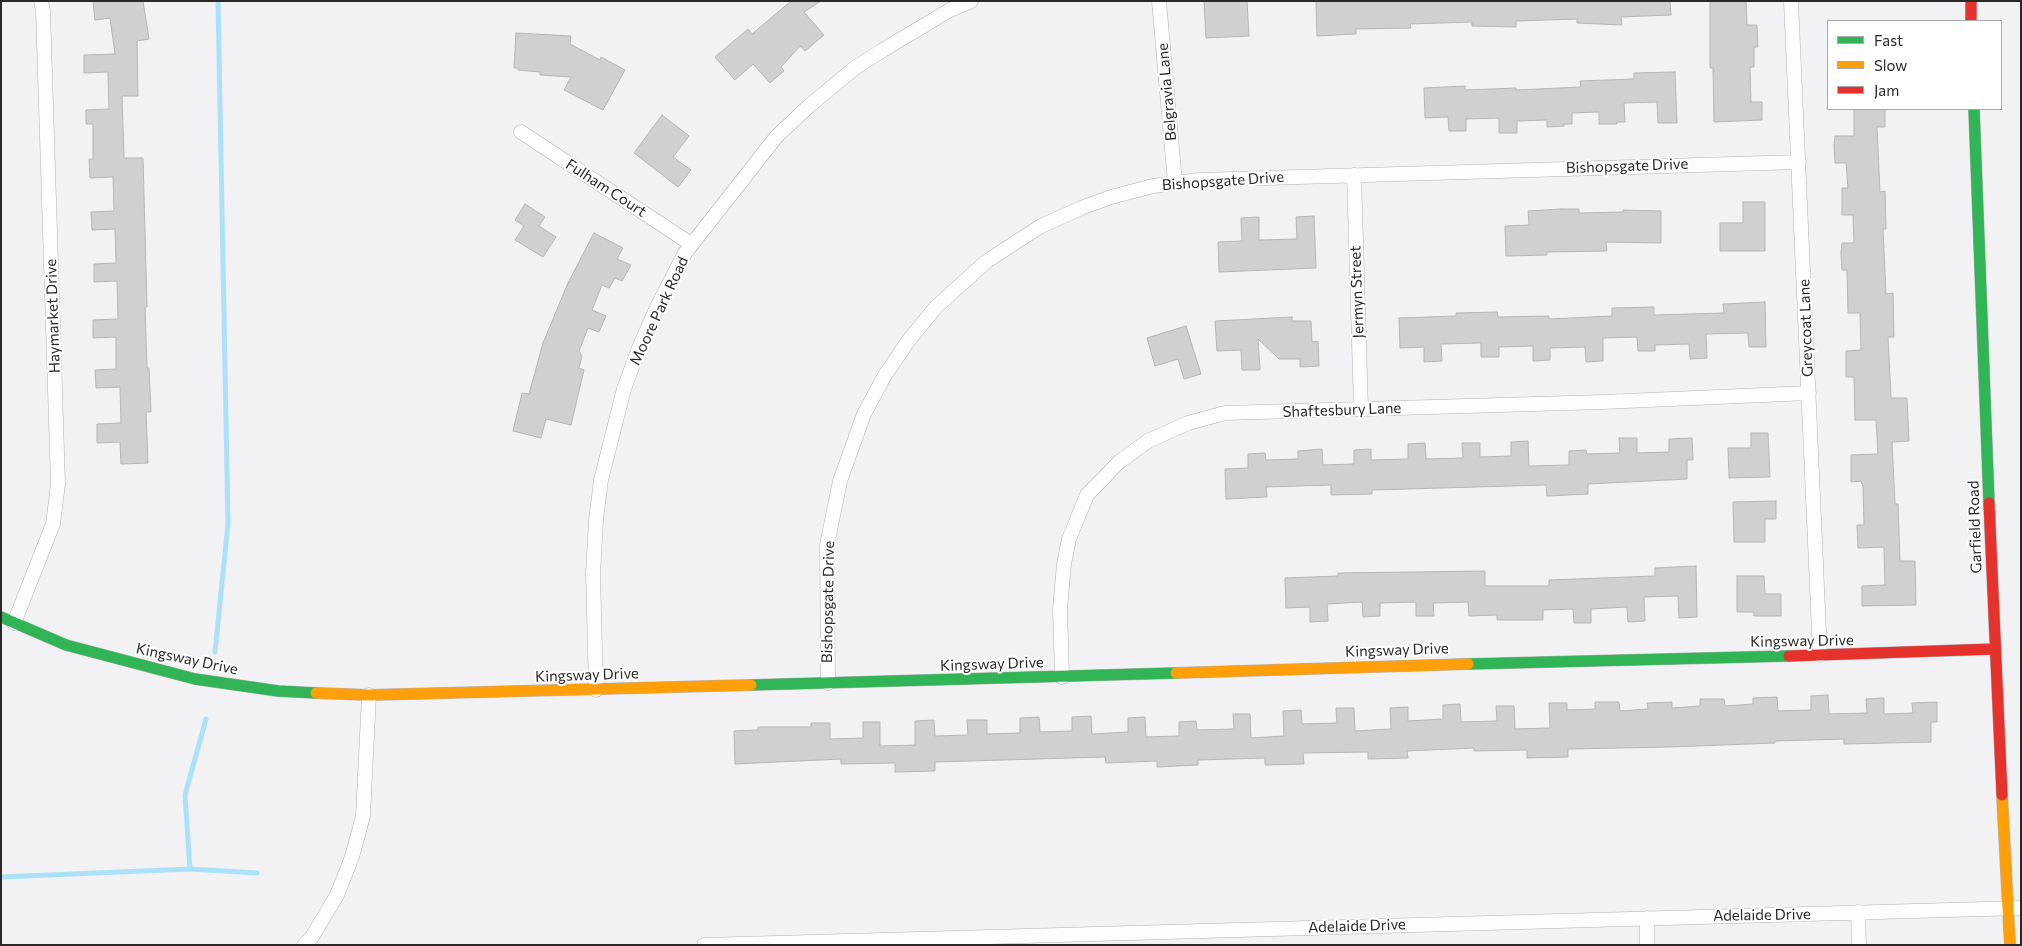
<!DOCTYPE html>
<html>
<head>
<meta charset="utf-8">
<style>
  body { margin:0 }
  #map { position:relative; width:2022px; height:946px; overflow:hidden; background:#f2f2f4; font-family:Commissioner,sans-serif }
  canvas { display:block }
  .frame { position:absolute; inset:0; border:2px solid #29292a; pointer-events:none }
  .legend { position:absolute; left:1827px; top:20px; width:175px; height:90px; box-sizing:border-box; background:#fff; border:1px solid #a9a9aa; margin:0; padding:6px 9px; list-style:none; font-size:15px; color:#29292a }
  .legend li { display:flex; align-items:center; gap:10px; height:25px }
  .legend b { width:25px; border:1px solid #a9a9aa }
</style>
</head>
<body>
<div id="map">
<canvas width="2022" height="946"></canvas>
<div class="frame"></div>
<ul class="legend">
<li><b style="height:6px;background:#30b455"></b>Fast</li>
<li><b style="height:6px;background:#ff9f0a"></b>Slow</li>
<li><b style="height:6px;background:#e5322d"></b>Jam</li>
</ul>
</div>
<script>
const c = document.querySelector('canvas').getContext('2d');
c.lineJoin = 'round';
function poly(rows) {
  const path = new Path2D();
  for (const r of rows) {
    path.moveTo(r[0], r[1]);
    for (let i = 2; i < r.length; i += 2) path.lineTo(r[i], r[i + 1]);
  }
  return path;
}
function strokePath(path, color, width, dash) {
  c.strokeStyle = color;
  c.lineWidth = width;
  c.lineCap = dash ? 'butt' : 'round';
  c.setLineDash(dash || []);
  c.stroke(path);
}
function paint(path, color) {
  c.fillStyle = color;
  c.fill(path, 'evenodd');
}
function write(font, color, halo, rows, align = 'center') {
  c.font = font + ' Commissioner,sans-serif';
  c.lineWidth = 4;
  c.setLineDash([]);
  c.textBaseline = 'middle';
  c.strokeStyle = halo;
  c.fillStyle = color;
  for (const [text, x, y, turn = 0] of rows) {
    c.save();
    c.translate(x, y);
    c.rotate((+turn || 0) * Math.PI / 180);
    c.textAlign = isNaN(turn) ? turn : align;
    if (halo) c.strokeText(text, 0, 0);
    c.fillText(text, 0, 0);
    c.restore();
  }
}
strokePath(poly([
  [215,652,228,524,218,1],
  [190,869,185,795,206,719],
  [1,877,190,869,257,873]
]), '#abe1fb', 5);
const building = poly([
  [93,1,143,1,149,39,137,41,138,96,122,96,124,158,143,158,147,307,145,307,147,368,149,368,151,412,146,412,148,463,121,464,120,442,97,443,97,424,121,423,120,387,96,388,95,370,116,369,116,337,93,338,93,320,118,319,117,281,94,282,94,264,116,263,115,229,92,230,91,212,114,211,113,177,90,178,89,159,93,159,93,124,86,124,86,110,109,109,108,72,84,73,84,55,115,54,110,18,95,20,93,1],
  [791,1,821,1,804,12,824,35,805,51,800,46,781,67,784,71,770,83,753,64,735,80,715,57,748,29,752,34,791,1],
  [1204,1,1247,1,1249,36,1206,38,1204,1],
  [1316,1,1670,1,1671,15,1621,17,1622,25,1577,23,1577,19,1516,21,1516,27,1472,26,1472,22,1410,24,1411,28,1356,29,1356,34,1317,36,1316,1],
  [1710,1,1746,1,1747,25,1757,25,1758,47,1754,47,1754,67,1750,67,1751,102,1762,102,1762,120,1714,122,1713,68,1710,68,1710,1],
  [516,33,571,36,570,44,600,60,601,57,625,70,603,110,564,90,571,77,540,75,540,72,518,70,518,68,514,68,516,33],
  [1675,72,1677,123,1658,123,1657,102,1624,103,1625,122,1617,122,1617,124,1599,124,1599,112,1572,113,1572,124,1564,124,1564,126,1547,127,1547,120,1517,121,1517,133,1499,133,1499,118,1466,119,1466,131,1449,131,1448,117,1425,118,1424,88,1465,86,1465,90,1516,88,1516,90,1581,87,1580,81,1634,79,1634,73,1675,72],
  [1854,109,1885,109,1885,127,1877,127,1880,192,1885,191,1886,229,1883,229,1886,294,1893,293,1894,337,1888,337,1891,398,1907,398,1909,441,1892,442,1895,504,1898,504,1900,561,1915,561,1916,605,1862,606,1862,586,1885,585,1884,547,1858,548,1857,525,1864,525,1863,486,1861,481,1851,482,1851,455,1878,454,1876,420,1855,420,1854,377,1846,377,1846,351,1861,350,1860,313,1848,313,1847,270,1842,270,1841,252,1842,243,1854,243,1853,215,1842,215,1842,188,1848,188,1846,163,1835,163,1834,145,1835,136,1854,136,1854,109],
  [662,115,689,136,673,157,691,170,678,187,634,153,662,115],
  [1743,202,1765,202,1765,251,1720,251,1720,223,1743,223,1743,202],
  [525,204,545,217,539,226,556,237,543,257,515,240,524,226,515,220,525,204],
  [1561,209,1579,209,1579,213,1623,212,1623,210,1661,211,1661,243,1606,242,1607,251,1547,252,1547,255,1506,256,1505,226,1529,225,1528,211,1561,209],
  [1314,216,1316,268,1219,272,1218,242,1242,241,1241,218,1259,217,1259,240,1297,239,1296,217,1314,216],
  [594,233,623,248,617,259,631,265,622,281,615,278,609,288,602,285,592,310,606,316,599,332,588,328,579,351,582,356,579,368,584,370,571,425,546,419,541,438,513,431,522,393,529,394,543,343,568,283,594,233],
  [1765,302,1766,347,1749,347,1748,333,1706,334,1707,358,1690,359,1689,344,1655,345,1655,351,1638,351,1637,337,1603,338,1603,361,1586,362,1585,347,1550,348,1550,360,1533,361,1533,346,1499,347,1499,357,1481,357,1481,343,1441,344,1442,361,1424,362,1424,347,1400,348,1399,318,1456,316,1456,313,1497,312,1498,317,1549,316,1549,319,1612,316,1612,308,1654,307,1654,315,1724,313,1723,304,1765,302],
  [1292,317,1292,321,1311,321,1312,342,1318,341,1319,366,1300,367,1300,359,1279,359,1258,339,1260,370,1242,370,1241,350,1217,351,1215,321,1292,317],
  [1186,326,1201,374,1184,379,1178,359,1155,366,1147,338,1186,326],
  [1751,433,1768,433,1770,477,1729,478,1728,448,1751,448,1751,433],
  [1619,438,1637,438,1637,453,1669,452,1669,439,1692,438,1693,460,1687,460,1687,479,1588,484,1588,494,1547,496,1546,485,1372,490,1372,494,1331,495,1331,485,1266,487,1267,497,1226,499,1225,469,1248,468,1248,454,1265,453,1266,460,1298,459,1298,451,1322,449,1323,465,1354,464,1354,450,1371,449,1371,460,1408,459,1408,444,1425,443,1426,459,1463,458,1462,443,1480,443,1480,457,1511,456,1511,442,1528,441,1529,466,1569,465,1569,451,1586,450,1587,454,1620,453,1619,438],
  [1776,501,1776,519,1765,519,1765,542,1734,542,1733,502,1776,501],
  [1696,566,1697,617,1679,618,1678,596,1644,597,1645,621,1628,622,1627,607,1591,609,1591,623,1574,623,1573,609,1543,610,1543,620,1497,620,1497,615,1469,616,1468,602,1433,603,1434,616,1416,616,1416,602,1380,603,1380,616,1363,617,1362,602,1327,604,1328,621,1310,622,1310,607,1286,608,1285,578,1338,576,1338,573,1485,571,1485,586,1549,586,1549,580,1655,576,1655,568,1696,566],
  [1737,576,1764,576,1765,594,1781,594,1781,616,1754,616,1754,612,1737,612,1737,576],
  [1828,695,1829,714,1867,713,1866,699,1884,698,1884,714,1913,713,1912,703,1937,702,1937,722,1931,722,1931,742,1844,744,1844,739,1775,741,1775,743,1670,747,1568,749,1568,757,1527,758,1527,750,1474,751,1474,748,1407,751,1408,758,1368,759,1368,752,1303,753,1304,764,1265,765,1265,758,1198,760,1198,765,1157,767,1157,761,1106,763,1105,757,935,762,935,771,895,772,895,763,841,764,841,759,735,764,734,731,758,730,758,727,811,727,811,723,830,723,830,739,863,738,863,722,880,722,880,746,915,745,915,721,934,720,935,736,968,735,967,720,987,720,987,734,1020,733,1020,718,1039,717,1040,732,1072,731,1072,717,1091,716,1092,734,1128,732,1128,718,1145,717,1146,737,1179,736,1179,722,1196,721,1197,730,1234,729,1233,714,1250,714,1251,738,1284,736,1283,711,1301,710,1302,724,1337,723,1336,708,1354,708,1355,731,1391,729,1390,708,1408,707,1408,721,1443,719,1443,705,1460,704,1461,722,1497,721,1496,706,1514,706,1515,729,1550,728,1549,703,1567,703,1567,710,1595,709,1595,702,1619,702,1620,711,1648,709,1647,703,1672,702,1672,708,1700,706,1700,699,1724,699,1725,706,1753,704,1753,698,1777,697,1778,711,1811,710,1811,696,1828,695]
]);
paint(building, '#d0d0d1');
strokePath(building, '#b5b5b6', 1);
const street = poly([
  [1159,1,1175,183],
  [1791,1,1820,655],
  [521,132,691,244],
  [1354,175,1361,409],
  [14,623,53,524,58,484,43,11,41,1],
  [1062,677,1060,609,1064,564,1069,539,1087,495,1119,462,1148,441,1188,423,1225,413,1603,402,1809,393],
  [828,683,827,545,840,481,864,414,885,375,909,340,936,307,987,261,1041,226,1081,208,1111,197,1153,186,1199,180,1799,162],
  [596,690,593,574,596,520,601,480,624,389,639,348,657,307,685,253,777,136,809,106,856,67,883,50,950,10,971,1],
  [1858,912,1859,945],
  [1647,918,1647,945],
  [304,945,312,937,337,895,352,857,363,816,369,695],
  [704,945,2021,908]
]);
const fast = poly([
  [1974,109,1989,503],
  [1,617,66,645,195,679,278,691,316,693],
  [1468,664,1789,656],
  [751,685,1176,673]
]);
const slow = poly([
  [1176,673,1468,664],
  [316,693,369,695,751,685],
  [2002,795,2010,945]
]);
const jam = poly([
  [1971,1,1971,21],
  [1989,503,2002,795],
  [1789,656,1994,649]
]);
strokePath(street, '#b2b2b4', 15);
strokePath(fast, '#b2b2b4', 12);
strokePath(slow, '#b2b2b4', 12);
strokePath(jam, '#b2b2b4', 12);
strokePath(street, '#fdfdfd', 14);
strokePath(fast, '#30b455', 11);
strokePath(slow, '#ff9f0a', 11);
strokePath(jam, '#e5322d', 11);
write('15px', '#29292a', '#fff', [
  ["Belgravia Lane",1167,92,-95],
  ["Bishopsgate Drive",1627,166,-2],
  ["Bishopsgate Drive",1223,181,-4],
  ["Fulham Court",606,188,33],
  ["Jermyn Street",1357,292,-92],
  ["Moore Park Road",659,311,-65],
  ["Haymarket Drive",53,316,-92],
  ["Greycoat Lane",1806,328,-92],
  ["Shaftesbury Lane",1342,410,-2],
  ["Garfield Road",1975,527,-92],
  ["Bishopsgate Drive",828,602,-89],
  ["Kingsway Drive",1802,641,-1],
  ["Kingsway Drive",1397,650,-2],
  ["Kingsway Drive",187,659,12],
  ["Kingsway Drive",992,664,-2],
  ["Kingsway Drive",587,675,-2],
  ["Adelaide Drive",1762,915,-1],
  ["Adelaide Drive",1357,926,-2]
]);
</script>
</body>
</html>
